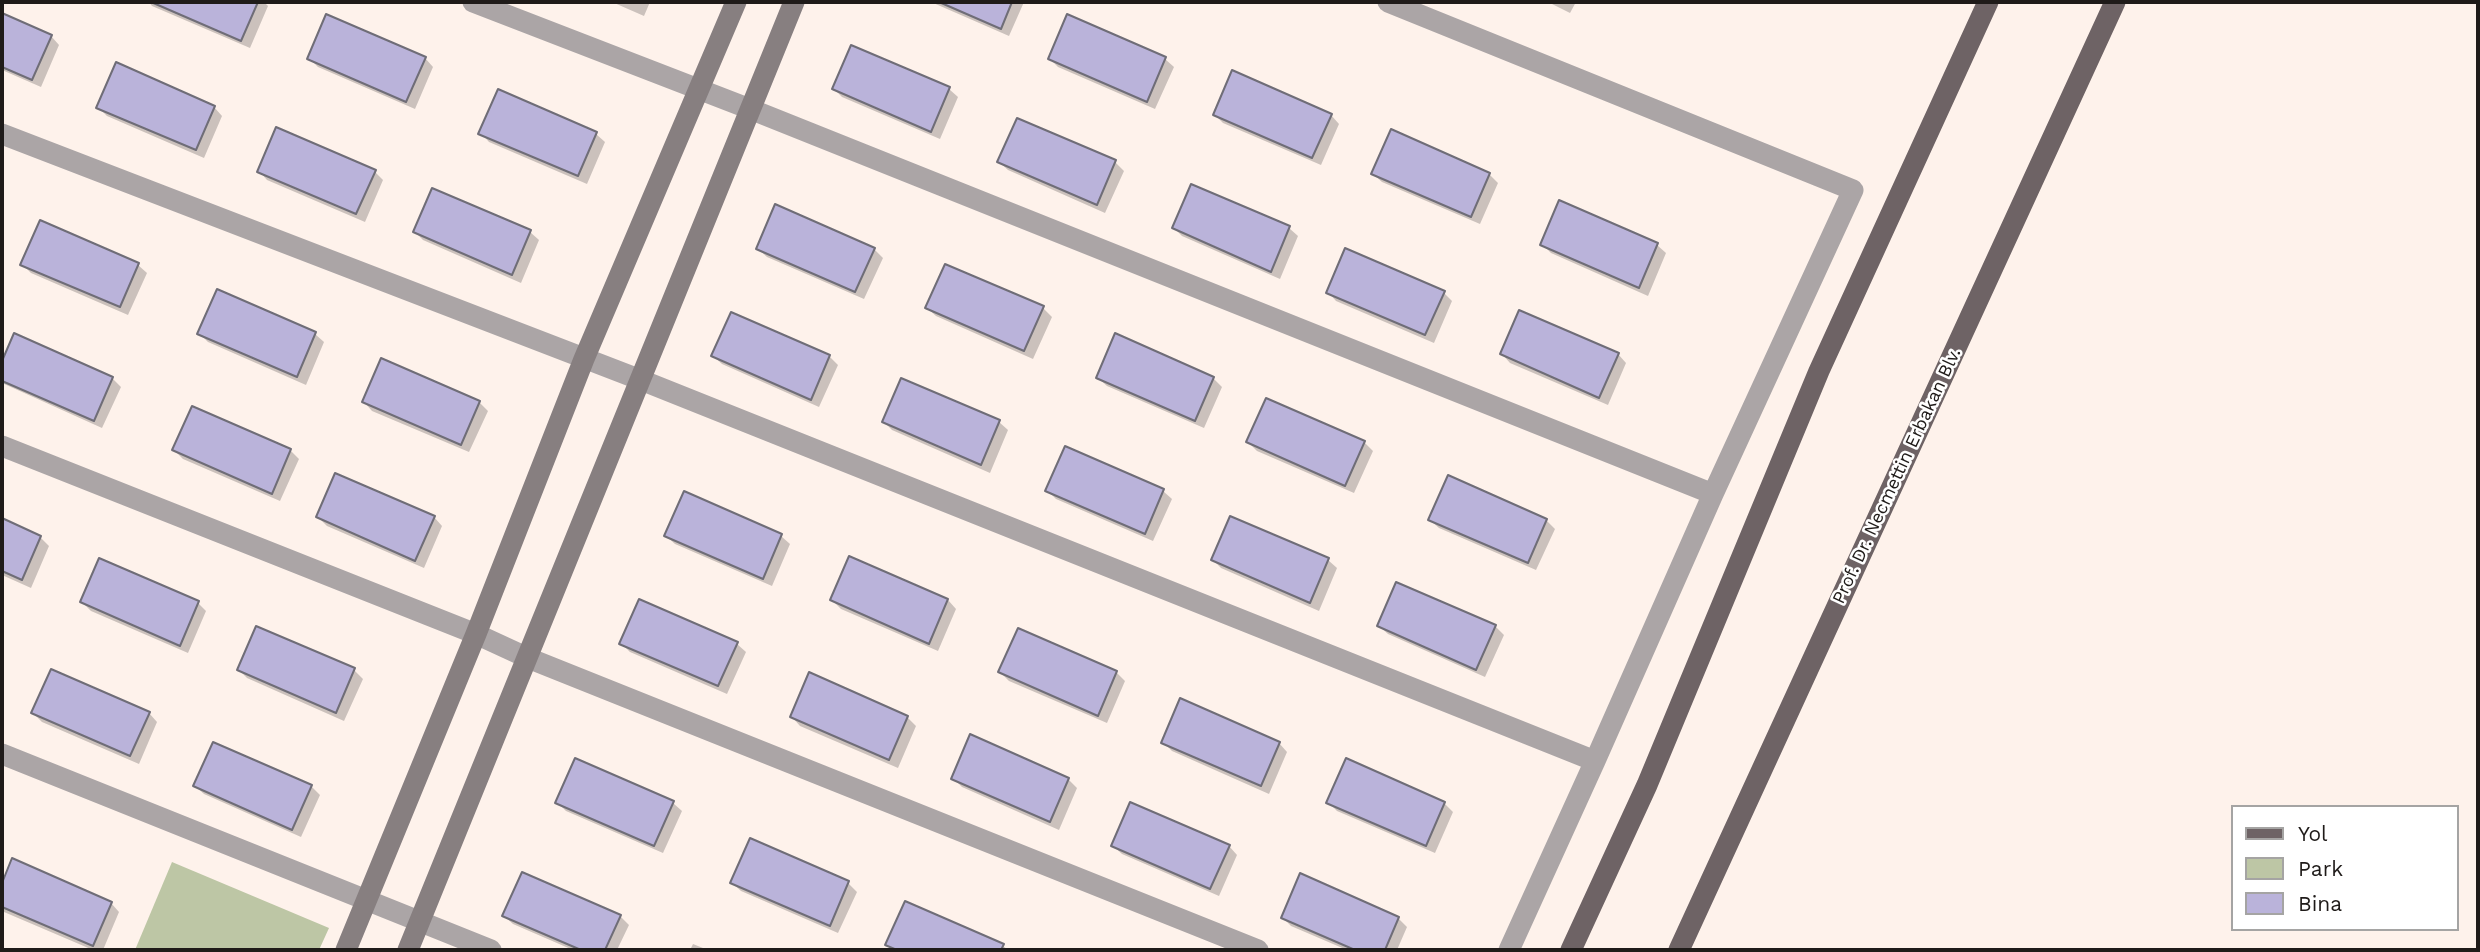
<!DOCTYPE html>
<html>
<head>
<meta charset="utf-8">
<style>
  body { margin:0 }
  #map { position:relative; width:2480px; height:952px; overflow:hidden; background:#fef2eb; font-family:"Work Sans",sans-serif }
  canvas { display:block }
  .frame { position:absolute; inset:0; border:4px solid #1f1b19; pointer-events:none }
  .legend { position:absolute; left:2231px; top:805px; width:228px; height:126px; box-sizing:border-box; background:#fff; border:2px solid #a5a4a3; margin:0; padding:9px 12px; list-style:none; font-size:21px; color:#1f1b19 }
  .legend li { display:flex; align-items:center; gap:14px; height:35px }
  .legend b { width:35px; border:2px solid #a5a4a3 }
</style>
</head>
<body>
<div id="map">
<canvas width="2480" height="952"></canvas>
<div class="frame"></div>
<ul class="legend">
<li><b style="height:9px;background:#6e6365"></b>Yol</li>
<li><b style="height:19px;background:#bdc6a5"></b>Park</li>
<li><b style="height:19px;background:#bab3da"></b>Bina</li>
</ul>
</div>
<script>
const c = document.querySelector('canvas').getContext('2d');
c.lineJoin = 'round';
function paint(path, color) {
  c.fillStyle = color;
  c.fill(path, 'evenodd');
}
function poly(rows) {
  const path = new Path2D();
  for (const r of rows) {
    path.moveTo(r[0], r[1]);
    for (let i = 2; i < r.length; i += 2) path.lineTo(r[i], r[i + 1]);
  }
  return path;
}
function strokePath(path, color, width, dash) {
  c.strokeStyle = color;
  c.lineWidth = width;
  c.lineCap = dash ? 'butt' : 'round';
  c.setLineDash(dash || []);
  c.stroke(path);
}
function write(font, color, halo, rows, align = 'center') {
  c.font = font + ' "Work Sans",sans-serif';
  c.lineWidth = 5;
  c.setLineDash([]);
  c.textBaseline = 'middle';
  c.strokeStyle = halo;
  c.fillStyle = color;
  for (const [text, x, y, turn = 0] of rows) {
    c.save();
    c.translate(x, y);
    c.rotate((+turn || 0) * Math.PI / 180);
    c.textAlign = isNaN(turn) ? turn : align;
    if (halo) c.strokeText(text, 0, 0);
    c.fillText(text, 0, 0);
    c.restore();
  }
}
paint(poly([
  [172,862,329,928,319,950,135,950]
]), '#bdc6a5');
paint(poly([
  [149,2,264,2,268,6,250,48,152,6],
  [612,2,650,2,644,16],
  [931,2,1024,2,1009,36],
  [1548,2,1576,2,1570,13],
  [2,15,51,36,59,45,41,87,2,70],
  [852,47,949,89,958,97,940,139,842,97,834,89],
  [309,58,425,58,433,67,415,109,318,67],
  [1050,59,1165,59,1174,67,1155,109,1058,67],
  [499,91,596,134,605,142,587,184,489,142,481,133],
  [98,107,214,107,222,116,204,158,107,116],
  [1215,115,1331,115,1339,124,1321,165,1223,123],
  [1018,120,1115,162,1124,171,1105,213,1008,170,999,162],
  [259,171,375,172,383,180,365,222,267,180],
  [1373,174,1489,174,1498,183,1480,224,1382,182],
  [1560,203,1657,245,1666,253,1648,296,1551,253,1542,244],
  [1174,228,1289,228,1298,236,1280,279,1182,236],
  [415,232,530,232,539,240,521,283,423,240],
  [758,249,874,249,883,258,864,299,767,257],
  [22,264,138,265,147,273,128,315,31,273],
  [946,266,1043,308,1052,317,1033,359,936,316,927,308],
  [1328,292,1444,293,1452,301,1434,343,1336,301],
  [199,333,315,334,324,342,306,385,208,342],
  [15,336,112,378,121,387,102,428,2,383,2,365],
  [1502,354,1618,354,1626,363,1608,405,1510,363],
  [713,356,829,356,838,365,819,407,722,364],
  [1098,378,1213,378,1222,387,1204,428,1107,386],
  [902,380,999,422,1008,430,990,473,892,430,884,422],
  [364,402,479,402,488,411,469,452,372,411],
  [1248,442,1364,442,1373,451,1354,493,1257,451],
  [174,450,290,450,299,459,280,501,183,459],
  [1047,490,1163,491,1172,499,1153,541,1056,499],
  [685,494,781,536,790,544,772,586,675,544,666,536],
  [318,517,434,517,442,526,424,568,327,526],
  [2,520,40,537,49,546,31,588,2,575],
  [1430,520,1546,520,1555,529,1536,570,1439,528],
  [850,558,948,600,956,609,938,651,841,609,832,600],
  [1213,560,1328,560,1337,568,1319,611,1221,568],
  [82,602,198,603,206,611,188,653,91,611],
  [1379,626,1495,626,1504,635,1485,677,1388,634],
  [257,628,354,670,363,679,344,721,247,678,239,670],
  [621,643,737,644,746,652,727,694,630,652],
  [1000,672,1116,672,1125,681,1107,723,1009,681],
  [33,713,149,713,157,722,139,764,42,722],
  [792,717,907,717,916,726,898,768,800,726],
  [1163,742,1279,743,1287,752,1269,794,1172,751],
  [953,778,1068,779,1077,788,1059,830,962,787],
  [195,786,311,786,320,795,301,837,204,794],
  [557,802,673,803,682,811,663,853,566,811],
  [1329,803,1444,803,1453,812,1435,853,1337,811],
  [751,840,848,883,857,892,838,933,741,891,732,883],
  [1113,846,1229,846,1237,855,1219,896,1122,854],
  [13,861,111,903,119,912,103,950,93,950,4,912,2,910,2,888],
  [504,916,620,916,629,925,617,950,573,950,513,924],
  [1283,918,1398,918,1407,927,1397,950,1347,950,1291,926],
  [693,944,708,950,690,950],
  [887,945,1003,946,1008,950,893,950]
]), '#0003');
const building = poly([
  [151,2,258,2,241,41,151,2],
  [939,2,1012,2,1001,29,939,2],
  [2,13,52,35,32,80,2,67,2,13],
  [326,14,426,57,406,102,307,59,326,14],
  [1067,14,1166,57,1147,102,1048,59,1067,14],
  [851,45,950,87,931,132,832,89,851,45],
  [116,62,215,106,196,150,96,108,116,62],
  [1232,70,1332,114,1312,158,1213,115,1232,70],
  [498,89,597,132,578,176,478,134,498,89],
  [1017,118,1116,160,1097,205,997,162,1017,118],
  [276,127,376,170,356,214,257,172,276,127],
  [1391,129,1490,173,1471,217,1371,174,1391,129],
  [1191,184,1290,226,1271,272,1172,228,1191,184],
  [432,188,531,230,512,275,413,232,432,188],
  [1559,200,1658,243,1639,288,1540,245,1559,200],
  [775,204,875,248,855,292,756,249,775,204],
  [40,220,139,263,120,307,20,265,40,220],
  [1345,248,1445,291,1425,335,1326,293,1345,248],
  [945,264,1044,306,1024,351,925,308,945,264],
  [217,289,316,332,297,377,197,334,217,289],
  [1519,310,1619,353,1599,398,1500,354,1519,310],
  [731,312,830,355,811,400,711,356,731,312],
  [14,333,113,377,94,421,2,381,2,361,14,333],
  [1115,333,1214,377,1195,421,1096,378,1115,333],
  [381,358,480,401,461,445,362,402,381,358],
  [901,378,1000,420,981,465,882,422,901,378],
  [1266,398,1365,441,1345,486,1246,442,1266,398],
  [192,406,291,449,272,494,172,450,192,406],
  [1065,446,1164,489,1145,534,1045,491,1065,446],
  [335,473,435,516,415,561,316,517,335,473],
  [1448,475,1547,519,1528,563,1428,520,1448,475],
  [684,491,782,534,763,579,664,536,684,491],
  [1230,516,1329,558,1310,603,1211,560,1230,516],
  [2,518,41,536,22,580,2,571,2,518],
  [849,556,948,599,929,644,830,600,849,556],
  [99,558,199,601,180,646,80,602,99,558],
  [1396,582,1496,625,1476,670,1377,626,1396,582],
  [639,599,738,642,718,686,619,644,639,599],
  [256,626,355,668,336,713,237,670,256,626],
  [1018,628,1117,671,1098,716,998,672,1018,628],
  [51,669,150,712,130,756,31,713,51,669],
  [809,672,908,716,889,760,790,717,809,672],
  [1180,698,1280,742,1261,786,1161,743,1180,698],
  [970,734,1069,778,1050,822,951,779,970,734],
  [213,742,312,785,292,830,193,786,213,742],
  [575,758,674,801,654,846,555,803,575,758],
  [1346,758,1445,802,1426,846,1326,803,1346,758],
  [1130,802,1230,845,1210,889,1111,846,1130,802],
  [750,838,849,881,830,926,730,883,750,838],
  [12,858,112,902,93,946,2,907,2,883,12,858],
  [522,872,621,915,605,950,581,950,502,916,522,872],
  [1300,873,1399,917,1385,950,1355,950,1281,918,1300,873],
  [905,901,1004,944,1001,950,897,950,885,945,905,901]
]);
paint(building, '#bab3da');
strokePath(building, '#6f6d77', 2);
strokePath(poly([
  [473,2,750,109,1713,494],
  [1388,2,1853,190,1713,494,1595,761,1509,950],
  [2,134,641,380,1595,761],
  [2,446,476,634,528,658,1258,950],
  [2,754,491,950]
]), '#aba5a6', 21);
strokePath(poly([
  [346,950,476,634,584,359,736,2],
  [408,950,794,2]
]), '#877f80', 21);
strokePath(poly([
  [1571,950,1647,785,1819,371,1988,2],
  [1679,950,2115,2]
]), '#6e6365', 21);
write('18px', '#1f1b19', '#fff', [
  ["Prof. Dr. Necmettin Erbakan Blv.",1897,476,-65]
]);
</script>
</body>
</html>
